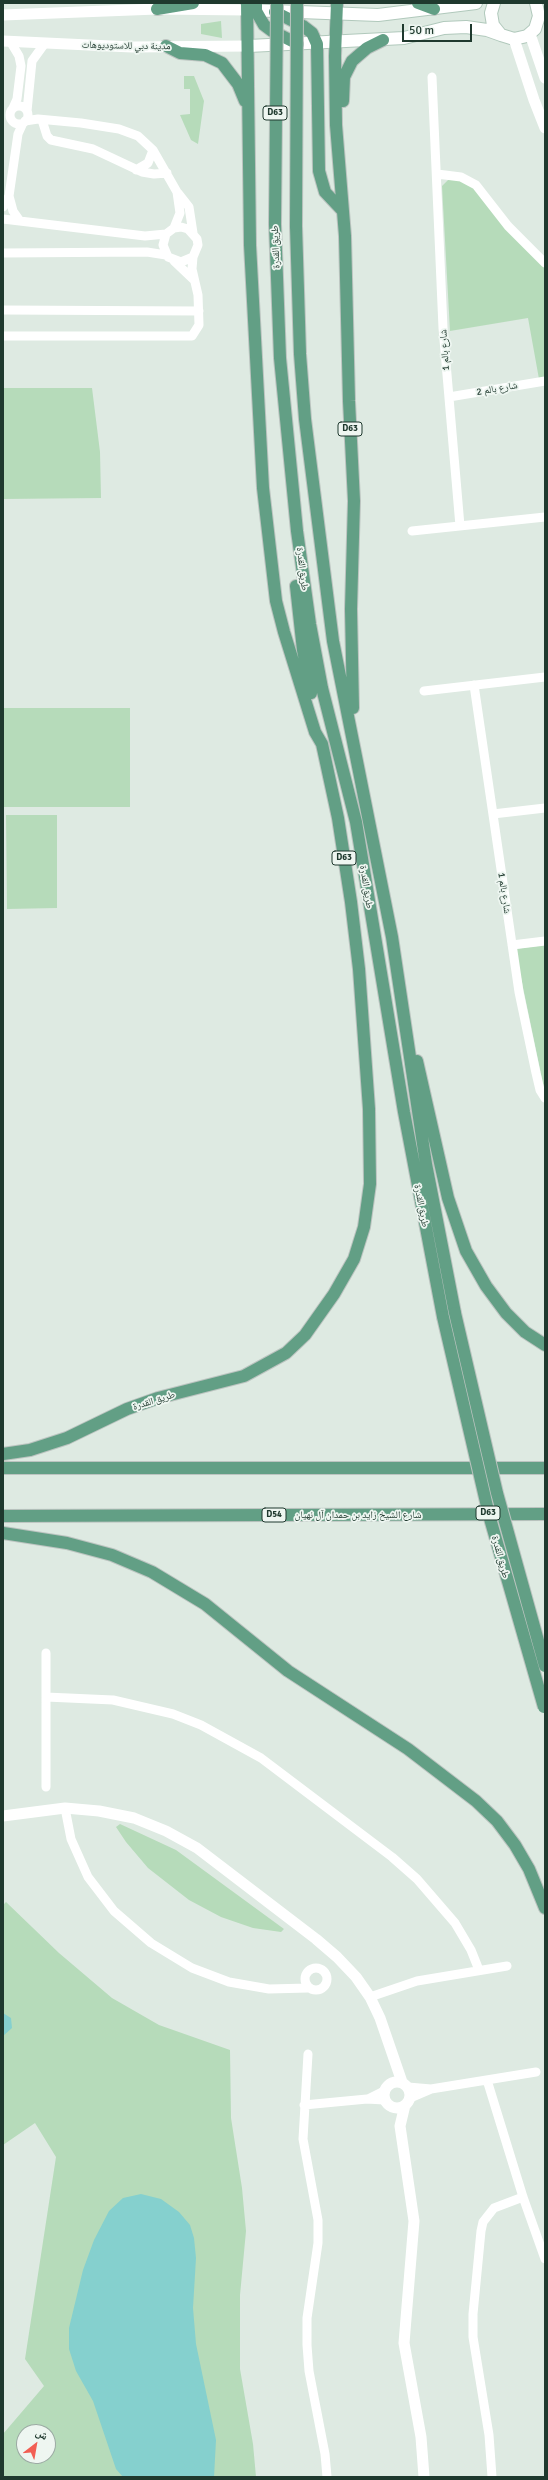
<!DOCTYPE html>
<html>
<head>
<meta charset="utf-8">
<style>
  body { margin:0 }
  #map { position:relative; width:548px; height:2480px; overflow:hidden; background:#deeae2; font-family:Signika,"Noto Naskh Arabic",sans-serif }
  canvas { display:block }
  .frame { position:absolute; inset:0; border:4px solid #1f392e; pointer-events:none }
  .north { position:absolute; left:16px; top:2424px; width:40px; height:40px; box-sizing:border-box; background:#eef6f1; border:1px solid #9baaa3; border-radius:50%; rotate:31deg; font-size:11px; font-weight:700; line-height:16px; text-align:center; color:#1f392e }
  .north::after { content:''; display:block; margin:auto; width:14px; height:18px; background:#f25f54; clip-path:polygon(50% 0,100% 100%,50% 72%,0 100%) }
  .scale { position:absolute; left:402px; top:24px; width:70px; height:18px; box-sizing:border-box; border:2px solid #1f392e; border-top:0; padding-left:5px; font-size:12px; line-height:14px; white-space:nowrap; color:#1f392e; -webkit-text-stroke:3px #eef6f1; paint-order:stroke }
</style>
</head>
<body>
<div id="map">
<canvas width="548" height="2480"></canvas>
<div class="frame"></div>
<div class="north">ش</div>
<div class="scale">50 m</div>
</div>
<script>
const c = document.querySelector('canvas').getContext('2d');
c.lineJoin = 'round';
function paint(path, color) {
  c.fillStyle = color;
  c.fill(path, 'evenodd');
}
function poly(rows) {
  const path = new Path2D();
  for (const r of rows) {
    if (r.length === 3) {
      path.moveTo(r[0] + r[2], r[1]);
      path.arc(r[0], r[1], r[2], 0, 2 * Math.PI);
      continue;
    }
    path.moveTo(r[0], r[1]);
    for (let i = 2; i < r.length; i += 2) path.lineTo(r[i], r[i + 1]);
  }
  return path;
}
function strokePath(path, color, width, dash) {
  c.strokeStyle = color;
  c.lineWidth = width;
  c.lineCap = dash ? 'butt' : 'round';
  c.setLineDash(dash || []);
  c.stroke(path);
}
function write(font, color, halo, rows, align = 'center') {
  c.font = font + ' Signika,"Noto Naskh Arabic",sans-serif';
  c.lineWidth = 3.5;
  c.setLineDash([]);
  c.textBaseline = 'middle';
  c.strokeStyle = halo;
  c.fillStyle = color;
  for (const [text, x, y, turn = 0] of rows) {
    c.save();
    c.translate(x, y);
    c.rotate((+turn || 0) * Math.PI / 180);
    c.textAlign = isNaN(turn) ? turn : align;
    if (halo) c.strokeText(text, 0, 0);
    c.fillText(text, 0, 0);
    c.restore();
  }
}
paint(poly([
  [221,21,222,38,201,34,201,24],
  [184,76,194,76,204,101,198,144,191,140,180,115,190,114,190,89,184,89],
  [451,177,472,186,514,237,545,268,545,378,539,379,528,318,450,331,442,186],
  [3,388,92,388,100,452,101,498,3,499],
  [3,708,130,708,130,807,3,807],
  [6,815,57,815,57,908,7,909],
  [545,945,545,1093,515,949],
  [120,1824,176,1850,284,1929,281,1932,253,1928,221,1917,189,1900,148,1868,126,1842,116,1827],
  [6,1902,59,1953,112,1998,159,2025,230,2050,231,2118,242,2188,246,2231,240,2295,240,2369,253,2444,256,2477,3,2477,3,2434,44,2386,25,2359,56,2157,35,2123,3,2145,3,1905],
  [24,2432,48,2432,48,2456,24,2456]
]), '#b6dbba');
paint(poly([
  [3,2013,11,2018,12,2028,3,2036],
  [141,2194,161,2199,179,2212,190,2225,194,2238,196,2258,193,2308,196,2344,216,2440,214,2477,123,2477,116,2469,93,2401,76,2371,69,2349,69,2328,83,2270,94,2240,109,2211,123,2198]
]), '#85d0ce');
const secondary = poly([
  [494,3,491,13,493,25,501,35,514,39,527,36,535,29,539,16,536,3],
  [248,10,378,15,476,3],
  [249,46,404,38,444,28,466,27,487,30,501,35]
]);
const primary = poly([
  [256,3,256,11,264,25,272,31,298,44],
  [337,3,335,56,336,125,345,236,349,401,354,501,351,609,353,708],
  [418,3,434,9],
  [157,9,193,3],
  [275,12,303,26,312,33,317,44,319,171,325,192,341,209],
  [166,46,180,53,205,55,222,63,238,84,245,101],
  [343,101,344,77,352,61,367,48,383,40],
  [275,224,280,358,297,531,310,624,322,688,356,822,404,1112,443,1317],
  [296,226,300,354,305,419,333,641,392,937,426,1164,455,1313],
  [296,586,303,650,311,693],
  [417,1061,448,1198,466,1251,486,1286,506,1313,525,1332,545,1345],
  [3,1454,30,1450,67,1438,127,1409,158,1398,244,1376,286,1353,305,1335,334,1294,354,1259,364,1227,370,1184,369,1109,359,969,351,902,338,818,322,744,315,732,284,632,276,601,263,488,250,245,247,3],
  [3,1468,545,1468],
  [3,1516,545,1514],
  [3,1533,67,1543,112,1555,152,1572,205,1604,288,1671,408,1749,476,1801,497,1821,515,1845,529,1869,545,1908]
]);
strokePath(secondary, '#b1c9bc', 14);
strokePath(primary, '#bcc4c0', 14);
strokePath(poly([
  [10,41,19,56,21,66,17,99,13,108],
  [432,77,443,328,460,526],
  [19,115,9],
  [27,111,32,61,45,43],
  [42,120,47,136,51,140,93,149,142,172,154,174,167,173],
  [25,121,38,119,81,123,119,129,138,136,153,150,177,192,180,213,174,228],
  [136,170,148,163,153,150],
  [437,174,461,177,476,185,508,226,545,263],
  [178,193,189,207,193,233],
  [3,207,9,196],
  [3,219,145,236,166,234],
  [20,221,13,211,9,196,18,134,23,123],
  [3,253,147,252,166,255],
  [174,261,194,280],
  [3,310,199,311],
  [3,336,192,336,199,325,198,295,192,269,193,257,198,245,197,239,188,229,181,227,174,228,166,234,163,245,168,257,181,262,193,257],
  [449,397,545,381],
  [412,531,545,517],
  [474,685,519,992,536,1073,540,1090,545,1098],
  [424,691,545,677],
  [493,814,545,808],
  [512,945,545,941],
  [46,1653,46,1787],
  [46,1697,113,1700,173,1714,201,1725,261,1758,392,1857,417,1879,455,1923,471,1950,479,1970],
  [65,1808,71,1839,88,1877,114,1911,151,1943,192,1968,229,1982,269,1989,308,1988],
  [316,1979,11],
  [370,1997,417,1981,507,1966],
  [308,2054,303,2139,318,2220,318,2243,307,2318,307,2345,309,2371,325,2454,327,2477],
  [487,2080,523,2197,545,2259],
  [408,2087,431,2089,536,2072],
  [410,2098,431,2089],
  [368,2099,384,2091],
  [304,2105,367,2099,384,2100],
  [492,2477,489,2435,473,2337,473,2314,481,2231,483,2222,494,2208,523,2197]
]), '#fff', 9);
strokePath(poly([
  [3,15,157,9,247,10],
  [530,34,545,78],
  [514,39,534,100,545,128],
  [3,41,132,47,249,46],
  [3,1816,65,1808,99,1811,134,1818,166,1831,197,1848,316,1939,337,1957,356,1977,370,1997,380,2018,402,2082],
  [397,2095,13],
  [405,2105,400,2126,414,2221,404,2343,421,2437,424,2477]
]), '#fff', 11);
strokePath(secondary, '#fff', 12);
strokePath(primary, '#629f85', 12);
const primaryBridge = poly([
  [275,224,277,3],
  [296,226,297,3],
  [455,1313,497,1493,545,1666],
  [443,1317,489,1515,544,1707]
]);
strokePath(primaryBridge, '#bcc4c0', 14, []);
strokePath(primaryBridge, '#629f85', 12);
for (const [x, y, w] of [
  [275,113,24],
  [350,429,24],
  [344,858,24],
  [488,1513,24],
  [274,1515,24]
]) {
  const box = new Path2D();
  box.roundRect(x - w / 2, y - 7, w, 14, 3);
  c.fillStyle = '#eef6f1';
  c.fill(box);
  strokePath(box, '#1f392e', 1);
}
write('bold 9px', '#1f392e', null, [
  ["D63",275,113],
  ["D63",350,429],
  ["D63",344,858],
  ["D63",488,1513],
  ["D54",274,1515]
]);
write('10px', '#1f392e', '#eef6f1', [
  ["مدينة دبي للاستوديوهات",126,46,1],
  ["طريق القدرة",276,247,-92],
  ["شارع بالم 1",445,350,-94],
  ["شارع بالم 2",497,389,-10],
  ["طريق القدرة",302,569,83],
  ["طريق القدرة",366,887,81],
  ["شارع بالم 1",504,893,81],
  ["طريق القدرة",421,1206,79],
  ["طريق القدرة",154,1401,-17],
  ["شارع الشيخ زايد بن حمدان آل نهيان",358,1515],
  ["طريق القدرة",500,1557,75]
]);
</script>
</body>
</html>
